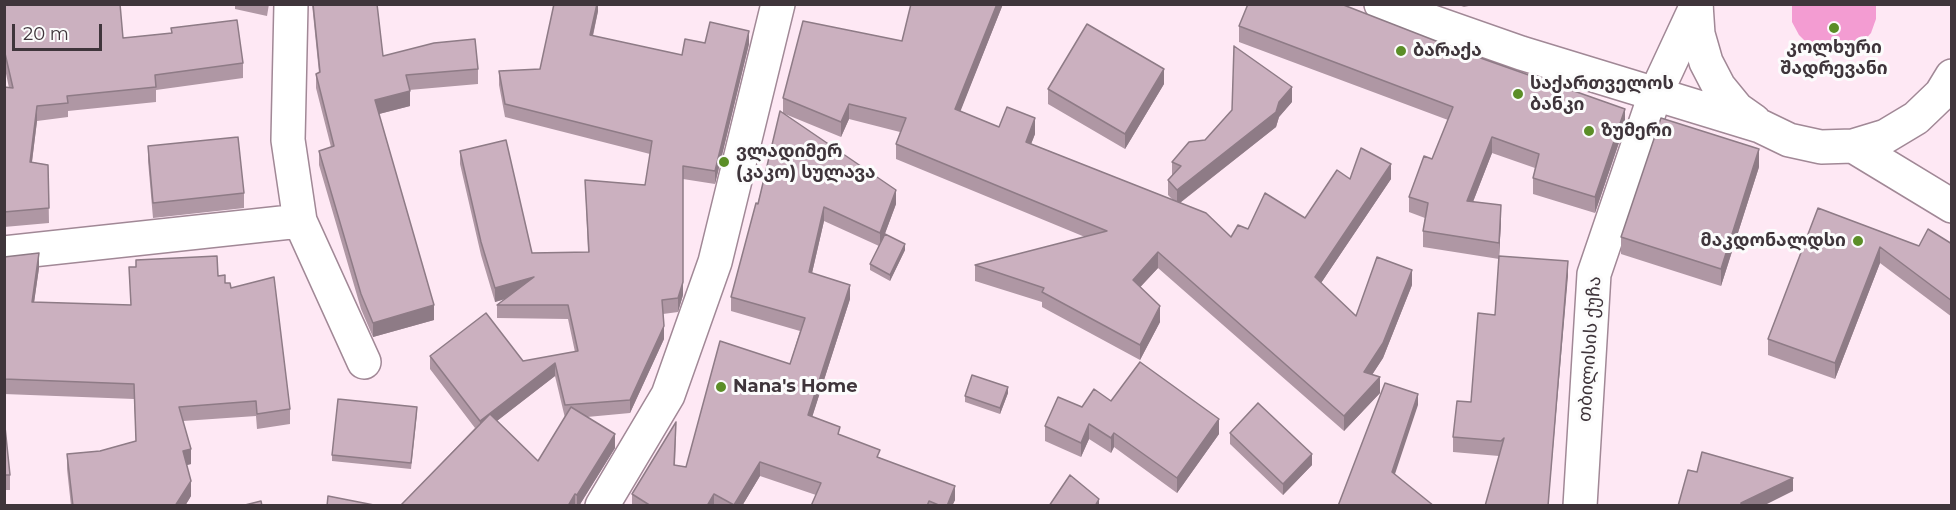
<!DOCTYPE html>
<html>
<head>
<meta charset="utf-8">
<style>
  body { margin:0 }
  #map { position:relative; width:1956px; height:510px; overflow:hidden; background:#fee8f4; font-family:Montserrat,sans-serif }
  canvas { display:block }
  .frame { position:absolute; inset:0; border:6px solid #3f353b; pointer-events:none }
  .scale { position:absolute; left:12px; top:24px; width:90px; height:27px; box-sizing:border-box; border:3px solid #3f353b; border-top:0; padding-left:8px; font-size:18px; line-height:21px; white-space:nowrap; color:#3f353b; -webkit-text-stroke:4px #fcfcfc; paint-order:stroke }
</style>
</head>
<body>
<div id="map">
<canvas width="1956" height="510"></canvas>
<div class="frame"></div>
<div class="scale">20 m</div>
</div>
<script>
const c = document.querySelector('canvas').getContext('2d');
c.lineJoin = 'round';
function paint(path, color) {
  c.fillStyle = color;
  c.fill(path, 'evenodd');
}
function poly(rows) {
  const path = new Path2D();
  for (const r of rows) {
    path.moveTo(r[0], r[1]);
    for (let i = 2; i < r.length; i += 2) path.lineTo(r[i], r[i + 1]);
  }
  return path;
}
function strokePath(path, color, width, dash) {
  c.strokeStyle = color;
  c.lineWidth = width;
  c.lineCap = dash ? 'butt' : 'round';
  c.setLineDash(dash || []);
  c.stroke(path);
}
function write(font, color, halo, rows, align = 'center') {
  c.font = font + ' Montserrat,"Noto Sans Georgian",sans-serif';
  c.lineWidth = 6;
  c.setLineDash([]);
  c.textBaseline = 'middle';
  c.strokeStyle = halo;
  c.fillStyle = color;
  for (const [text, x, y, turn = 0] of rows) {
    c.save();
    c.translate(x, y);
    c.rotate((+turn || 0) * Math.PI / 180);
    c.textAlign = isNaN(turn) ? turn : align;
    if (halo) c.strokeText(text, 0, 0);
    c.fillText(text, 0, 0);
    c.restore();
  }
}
paint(poly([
  [1792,4,1876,5,1876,19,1871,33,1862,43,1849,51,1835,53,1821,52,1809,45,1799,35,1792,22]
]), '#f39cd2');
const minor = poly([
  [291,4,288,140,300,221,364,362],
  [4,253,300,221],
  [602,506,668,395,715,262,778,4],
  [1580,506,1594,274,1655,95,1696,7]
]);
const major = poly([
  [1381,4,1521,53,1760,126,1789,140,1821,147,1853,146,1886,136,1916,118,1941,94,1952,76],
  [1696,4,1698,34,1706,62,1719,87,1737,109,1754,121],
  [1853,146,1952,206]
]);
strokePath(minor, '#a18896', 36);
strokePath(major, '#a18896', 36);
strokePath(minor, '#fff', 33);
strokePath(major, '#fff', 33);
paint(poly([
  [4,4,123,38,171,33,171,28,243,63,243,78,156,90,156,102,68,111,68,117,37,121,32,162,48,165,49,223,4,227,4,87,9,88,4,64],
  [235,4,269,4,267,16,235,9],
  [312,4,377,4,383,56,478,69,478,84,409,90,410,106,379,114,434,320,373,337,361,309,319,165,319,151,331,147,316,88,316,74,319,73],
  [598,4,598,11,593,36,682,55,705,43,749,44,715,184,683,179,683,295,678,312,663,314,664,339,630,413,587,417,615,448,579,506,400,506,475,428,430,369,430,356,523,361,575,352,568,319,497,318,497,305,505,299,495,302,481,255,460,164,460,151,532,253,588,252,585,180,645,185,650,154,505,117,499,85,499,71,540,69],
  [555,376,565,418,538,461,497,421],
  [1003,4,960,111,999,127,1035,134,1031,144,1173,200,1168,195,1168,180,1172,176,1172,162,1205,140,1292,102,1279,117,1276,127,1180,203,1231,237,1248,229,1305,218,1350,179,1391,179,1321,283,1356,316,1412,285,1383,358,1372,375,1380,393,1344,431,1158,268,1140,287,1160,322,1140,360,1042,307,1042,302,975,281,975,265,1085,237,896,159,896,144,900,132,849,119,841,137,785,114,896,204,884,236,905,250,890,281,870,270,870,264,879,246,824,221,812,273,850,299,812,417,840,435,955,500,952,506,811,506,816,495,760,476,742,506,632,506,632,494,676,436,675,465,686,467,790,364,800,331,731,311,731,297,783,113,783,98,902,41],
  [1456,4,1478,4,1464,7],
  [1239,26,1625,125,1595,213,1533,194,1533,178,1535,168,1492,153,1473,202,1501,220,1499,259,1423,247,1423,231,1425,218,1409,212,1409,197,1432,159,1448,120,1239,42],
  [1164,84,1125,149,1048,104,1048,89],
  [148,146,244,193,244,208,153,218,148,161],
  [1759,167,1721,286,1621,254,1621,237],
  [1818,208,1919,246,1952,244,1952,317,1880,263,1835,379,1768,355,1768,339],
  [4,257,39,268,34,302,131,305,129,267,218,276,231,288,290,409,290,424,257,429,256,416,183,421,191,464,187,465,191,496,185,506,71,506,67,469,67,454,100,451,136,441,134,399,4,394],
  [1568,276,1499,456,1453,452,1453,437,1471,402,1495,315],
  [1008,393,1000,414,965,402,965,396],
  [1111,401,1219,434,1177,493,1114,447,1111,453,1089,439,1081,457,1045,441,1045,426,1082,407],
  [417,413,411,469,332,461,332,455],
  [4,417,10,475,10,490,4,490],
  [1230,433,1312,465,1283,495,1230,444]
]), '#af97a4');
paint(poly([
  [597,4,598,4,598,11,590,48,590,35],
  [997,4,1003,4,955,125,955,109],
  [749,31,749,44,715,184,715,171],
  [1164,69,1164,84,1125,149,1125,134],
  [1292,87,1292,102,1279,117,1276,127,1177,205,1177,190,1279,102],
  [410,91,410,106,375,115,375,100],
  [849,104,849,119,841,137,841,122],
  [37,106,37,121,30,177,30,162],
  [1625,109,1625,125,1595,213,1595,197],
  [1035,118,1035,134,1026,157,1026,142],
  [1492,137,1492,153,1467,217,1467,201],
  [1759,149,1759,167,1721,286,1721,269],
  [1391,164,1391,179,1315,292,1315,277],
  [896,190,896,204,880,247,880,233],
  [1501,205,1501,220,1499,259,1499,243],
  [824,207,824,221,809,286,809,272],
  [905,244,905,250,890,281,890,275],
  [1880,247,1880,263,1835,379,1835,363],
  [1158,252,1158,268,1133,295,1133,280],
  [39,253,39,268,32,317,32,302],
  [1568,261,1568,276,1548,506],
  [1412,270,1412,285,1383,358,1364,387,1364,372],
  [534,277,534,290,495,302,495,288],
  [683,282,683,295,678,312,678,298],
  [850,285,850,299,808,430,808,415],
  [434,305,434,320,373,337,373,323],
  [1160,306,1160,322,1140,360,1140,345],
  [664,326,664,339,630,413,630,400],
  [555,363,555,376,480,434,480,421],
  [1380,377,1380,393,1344,431,1344,416],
  [1008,387,1008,393,1000,414,1000,408],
  [1418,394,1418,405,1392,483,1392,472],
  [1219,419,1219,434,1177,493,1177,478],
  [1089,424,1089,439,1081,457,1081,443],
  [1114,433,1114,447,1111,453,1111,438],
  [615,434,615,448,579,506,577,506,577,495],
  [191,449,191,464,183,466,183,451],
  [1312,454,1312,465,1283,495,1283,484],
  [760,462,760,476,742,506,734,506],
  [1793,478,1793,491,1763,506,1741,506,1741,503],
  [191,481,191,496,185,506,175,506],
  [955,486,955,500,952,506,947,506],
  [575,494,575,506,568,506],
  [714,494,714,506,707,506],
  [1099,499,1099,506,1095,506]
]), '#8e7b86');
const building = poly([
  [4,4,120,4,123,38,172,33,171,28,237,20,243,63,155,75,156,87,67,96,68,103,37,106,30,162,48,165,49,208,4,212,4,87,13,88,4,49,4,4],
  [313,4,377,4,383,56,434,43,475,39,478,69,406,75,410,91,375,100,434,305,373,323,361,294,319,151,334,146,316,74,320,72,313,4],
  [554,4,597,4,590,35,682,55,685,39,705,43,710,22,749,31,715,171,683,166,683,282,678,298,662,300,664,326,630,400,565,405,555,363,480,421,430,356,486,313,523,361,578,351,568,305,497,305,534,277,495,288,481,242,460,151,506,140,532,253,589,252,585,180,645,185,652,141,505,104,499,71,540,69,554,4],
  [911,4,997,4,955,109,999,127,1007,107,1035,118,1026,142,1206,213,1231,237,1238,225,1248,229,1265,193,1305,218,1337,170,1350,179,1361,148,1391,164,1315,277,1356,316,1377,257,1412,270,1383,343,1364,372,1380,377,1344,416,1158,252,1133,280,1160,306,1140,345,1042,292,1044,288,975,265,1107,231,896,144,906,118,849,104,841,122,783,98,803,21,902,41,911,4],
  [1248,4,1341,4,1472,55,1625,109,1595,197,1533,178,1539,154,1492,137,1467,201,1501,205,1499,243,1423,231,1428,203,1409,197,1424,156,1432,159,1453,107,1239,26,1248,4],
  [1087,24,1164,69,1125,134,1048,89,1087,24],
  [1234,46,1292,87,1279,102,1276,112,1177,190,1168,180,1181,166,1172,162,1189,142,1205,140,1232,110,1234,46],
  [780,111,896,190,880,233,824,207,809,272,850,285,808,415,840,427,838,434,880,450,877,457,955,486,947,506,941,506,929,501,927,506,811,506,821,483,760,462,734,505,714,494,707,506,651,506,632,494,676,422,674,465,686,467,720,341,790,364,805,318,731,297,756,203,758,204,780,111],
  [1661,118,1759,149,1721,269,1621,237,1661,118],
  [238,137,244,193,153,203,148,146,238,137],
  [1818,208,1919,246,1928,229,1952,244,1952,301,1880,247,1835,363,1768,339,1818,208],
  [885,234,905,244,890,275,870,264,885,234],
  [39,253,32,302,131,305,129,267,136,267,136,260,217,256,218,276,225,275,225,283,230,283,231,288,274,277,290,409,257,414,256,401,179,407,191,449,183,451,191,481,175,506,73,506,67,454,100,451,136,441,134,384,4,379,4,257,39,253],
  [1499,256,1568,261,1548,506,1485,506,1504,438,1501,441,1453,437,1457,401,1471,402,1478,313,1495,315,1499,256],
  [1140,362,1219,419,1177,478,1114,433,1111,438,1089,424,1081,443,1045,426,1058,397,1082,407,1094,389,1111,401,1140,362],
  [972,375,1008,387,1000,408,965,396,972,375],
  [1385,383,1418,394,1392,472,1434,506,1338,506,1385,383],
  [338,399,417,407,411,463,332,455,338,399],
  [1258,403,1312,454,1283,484,1230,433,1258,403],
  [571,407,615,434,577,495,575,494,568,506,400,506,490,414,538,461,571,407],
  [4,417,10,475,4,475,4,417],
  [1702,452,1793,478,1741,503,1741,506,1678,506,1688,470,1697,472,1702,452],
  [1070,475,1099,499,1095,506,1049,506,1070,475],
  [328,496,379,506,327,506,328,496],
  [261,501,262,506,241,506,261,501]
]);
paint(building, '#cbb0bf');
strokePath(building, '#8e7b86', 1.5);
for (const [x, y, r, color] of [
  [1834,28,6,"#5b8e27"],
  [1401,51,6,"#5b8e27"],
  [1518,94,6,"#5b8e27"],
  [1589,131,6,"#5b8e27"],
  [724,162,6,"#5b8e27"],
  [1858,241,6,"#5b8e27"],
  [721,387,6,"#5b8e27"]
]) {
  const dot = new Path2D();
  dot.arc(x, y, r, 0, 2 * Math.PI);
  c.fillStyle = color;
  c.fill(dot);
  strokePath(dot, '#fcfcfc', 2);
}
write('bold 18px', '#3f353b', '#fcfcfc', [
  ["კოლხური",1834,48,"center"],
  ["შადრევანი",1834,69,"center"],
  ["ბარაქა",1413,51],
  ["საქართველოს",1530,84],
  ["ბანკი",1530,105],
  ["ზუმერი",1601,131],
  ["ვლადიმერ",736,152],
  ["(კაკო) სულავა",736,173],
  ["მაკდონალდსი",1846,241,"right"],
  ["Nana's Home",733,387]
], 'left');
write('18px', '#3f353b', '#fcfcfc', [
  ["თბილისის ქუჩა",1590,349,-86]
]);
</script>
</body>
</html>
